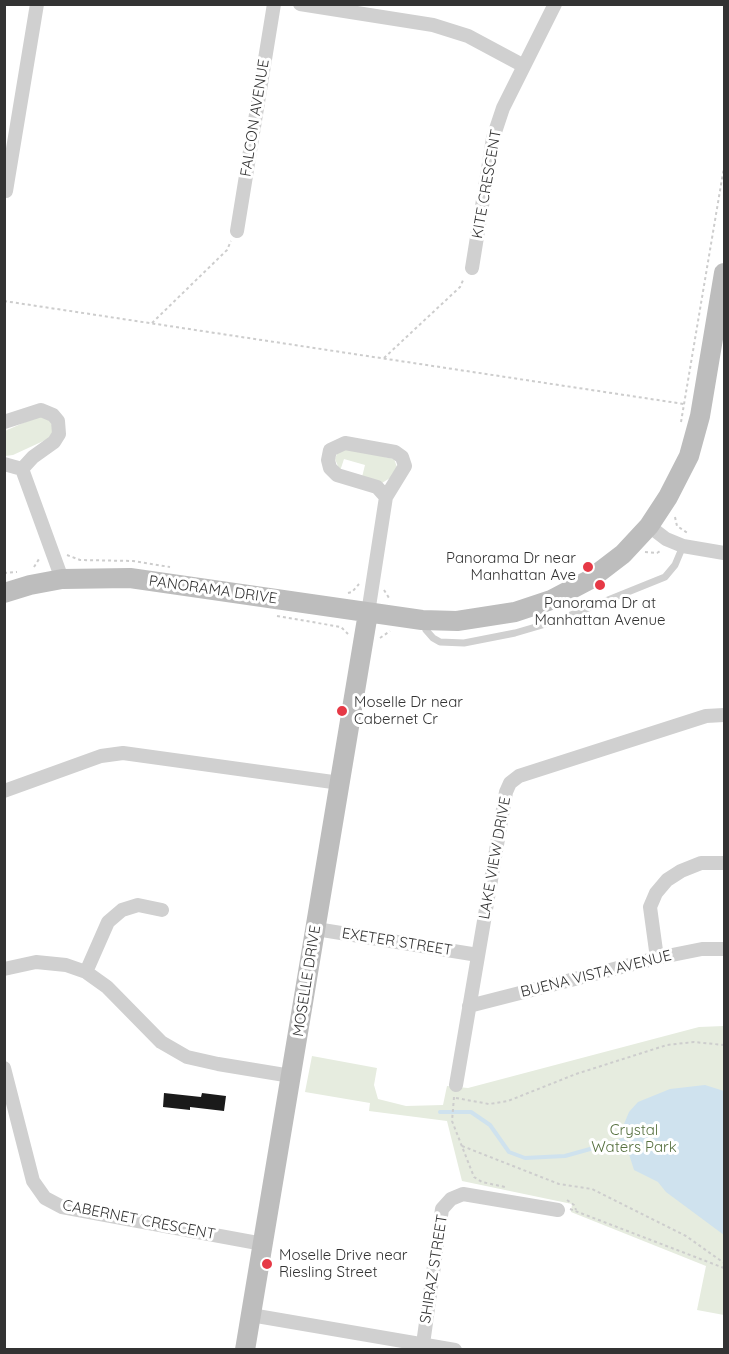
<!DOCTYPE html>
<html>
<head>
<meta charset="utf-8">
<style>
  body { margin:0 }
  #map { position:relative; width:729px; height:1354px; overflow:hidden; background:#fff; font-family:Quicksand,sans-serif }
  canvas { display:block }
  .frame { position:absolute; inset:0; border:6px solid #333; pointer-events:none }
</style>
</head>
<body>
<div id="map">
<canvas width="729" height="1354"></canvas>
<div class="frame"></div>
</div>
<script>
const c = document.querySelector('canvas').getContext('2d');
c.lineJoin = 'round';
function paint(path, color) {
  c.fillStyle = color;
  c.fill(path, 'evenodd');
}
function poly(rows) {
  const path = new Path2D();
  for (const r of rows) {
    path.moveTo(r[0], r[1]);
    for (let i = 2; i < r.length; i += 2) path.lineTo(r[i], r[i + 1]);
  }
  return path;
}
function strokePath(path, color, width, dash) {
  c.strokeStyle = color;
  c.lineWidth = width;
  c.lineCap = dash ? 'butt' : 'round';
  c.setLineDash(dash || []);
  c.stroke(path);
}
function write(font, color, halo, rows, align = 'center') {
  c.font = font + ' Quicksand,sans-serif';
  c.lineWidth = 6;
  c.setLineDash([]);
  c.textBaseline = 'middle';
  c.strokeStyle = halo;
  c.fillStyle = color;
  for (const [text, x, y, turn = 0] of rows) {
    c.save();
    c.translate(x, y);
    c.rotate((+turn || 0) * Math.PI / 180);
    c.textAlign = isNaN(turn) ? turn : align;
    if (halo) c.strokeText(text, 0, 0);
    c.fillText(text, 0, 0);
    c.restore();
  }
}
paint(poly([
  [41,415,49,419,53,427,52,437,13,455,5,456,5,431],
  [348,449,394,459,397,467,390,478,382,483,362,477,365,465,344,459,340,471,335,459,338,451],
  [724,1026,724,1315,697,1310,706,1266,571,1212,572,1204,462,1181,447,1121,369,1111,370,1103,305,1092,312,1056,377,1068,374,1085,378,1099,406,1106,443,1105,447,1086,468,1088,699,1027]
]), '#e6ecdf');
paint(poly([
  [705,1085,724,1091,724,1235,666,1192,658,1182,634,1170,627,1148,624,1124,629,1112,638,1102,670,1089]
]), '#cfe2ee');
strokePath(poly([
  [440,1112,471,1112,490,1125,509,1152,525,1158,565,1156,626,1139]
]), '#cfe2ee', 4);
paint(poly([
  [164,1093,201,1097,202,1093,226,1096,224,1111,190,1107,190,1110,163,1107]
]), '#1a1a1a');
strokePath(poly([
  [4,301,684,404],
  [152,323,227,250,231,241],
  [384,358,460,287,464,278],
  [681,422,724,167],
  [675,517,677,526,689,534],
  [645,552,657,553,662,550],
  [67,555,80,560,133,561,170,567],
  [34,567,39,559,41,559],
  [4,573,17,572],
  [384,590,389,598,391,599],
  [348,593,352,592,359,584],
  [277,616,341,627,348,634],
  [380,638,390,631],
  [454,1097,452,1121,474,1177,482,1182,505,1187],
  [456,1098,489,1104,508,1101,576,1074,667,1045,694,1042,724,1045],
  [462,1146,559,1184,592,1189,686,1236,724,1263],
  [567,1200,574,1205,576,1210],
  [570,1209,724,1268]
]), '#cdcdcd', 2, [3, 3]);
strokePath(poly([
  [422,621,426,630,433,638,440,642,464,643,515,633,556,621,665,577,675,565,683,546]
]), '#d0d0d0', 7);
strokePath(poly([
  [300,4,433,25,468,36,524,66],
  [6,191,37,4],
  [237,231,274,4],
  [472,268,493,138,503,108,555,4],
  [4,422,41,410,53,415,58,421,59,434,54,442,33,457,22,469],
  [4,464,22,469],
  [22,469,62,579],
  [649,526,666,539,683,546,724,553],
  [368,613,386,497,405,466,402,457,395,452,345,443,330,450,328,460,330,468,337,475,377,487,386,497],
  [4,791,101,756,123,753,340,783],
  [316,929,478,955],
  [657,958,650,907,656,893,667,880,681,871,701,863,724,863],
  [4,969,36,962,66,965,86,972,107,987,161,1042,187,1057,218,1064,291,1076],
  [86,972,108,922,122,910,138,905,162,910],
  [469,1006,657,958,702,949,724,949],
  [4,1068,33,1181,45,1198,62,1207,263,1244],
  [456,1085,506,792,510,783,519,776,706,716,724,715],
  [251,1315,455,1350],
  [423,1344,442,1209,451,1199,463,1194,558,1210]
]), '#d0d0d0', 14);
strokePath(poly([
  [4,593,30,585,62,579,130,578,422,620,457,621,515,612,551,600,589,580,623,554,649,526,668,497,689,456,700,416,724,273],
  [245,1350,368,613]
]), '#bdbdbd', 20);
for (const [x, y, r, color] of [
  [588,567,6,"#e63946"],
  [600,585,6,"#e63946"],
  [342,711,6,"#e63946"],
  [267,1264,6,"#e63946"]
]) {
  const dot = new Path2D();
  dot.arc(x, y, r, 0, 2 * Math.PI);
  c.fillStyle = color;
  c.fill(dot);
  strokePath(dot, '#fff', 2);
}
write('15px', '#333', '#fff', [
  ["FALCON AVENUE",255,118,-81],
  ["KITE CRESCENT",487,184,-80],
  ["PANORAMA DRIVE",213,590,8],
  ["LAKE VIEW DRIVE",495,858,-80],
  ["EXETER STREET",397,942,9],
  ["BUENA VISTA AVENUE",596,974,-14],
  ["MOSELLE DRIVE",307,981,-81],
  ["CABERNET CRESCENT",139,1220,11],
  ["SHIRAZ STREET",434,1269,-81]
]);
write('15px', '#333', '#fff', [
  ["Panorama Dr near",576,558,"right"],
  ["Manhattan Ave",576,575,"right"],
  ["Panorama Dr at",600,603,"center"],
  ["Manhattan Avenue",600,620,"center"],
  ["Moselle Dr near",354,702],
  ["Cabernet Cr",354,719],
  ["Moselle Drive near",279,1255],
  ["Riesling Street",279,1272]
], 'left');
write('15px', '#56703f', '#fff', [
  ["Crystal",634,1130],
  ["Waters Park",634,1147]
]);
</script>
</body>
</html>
